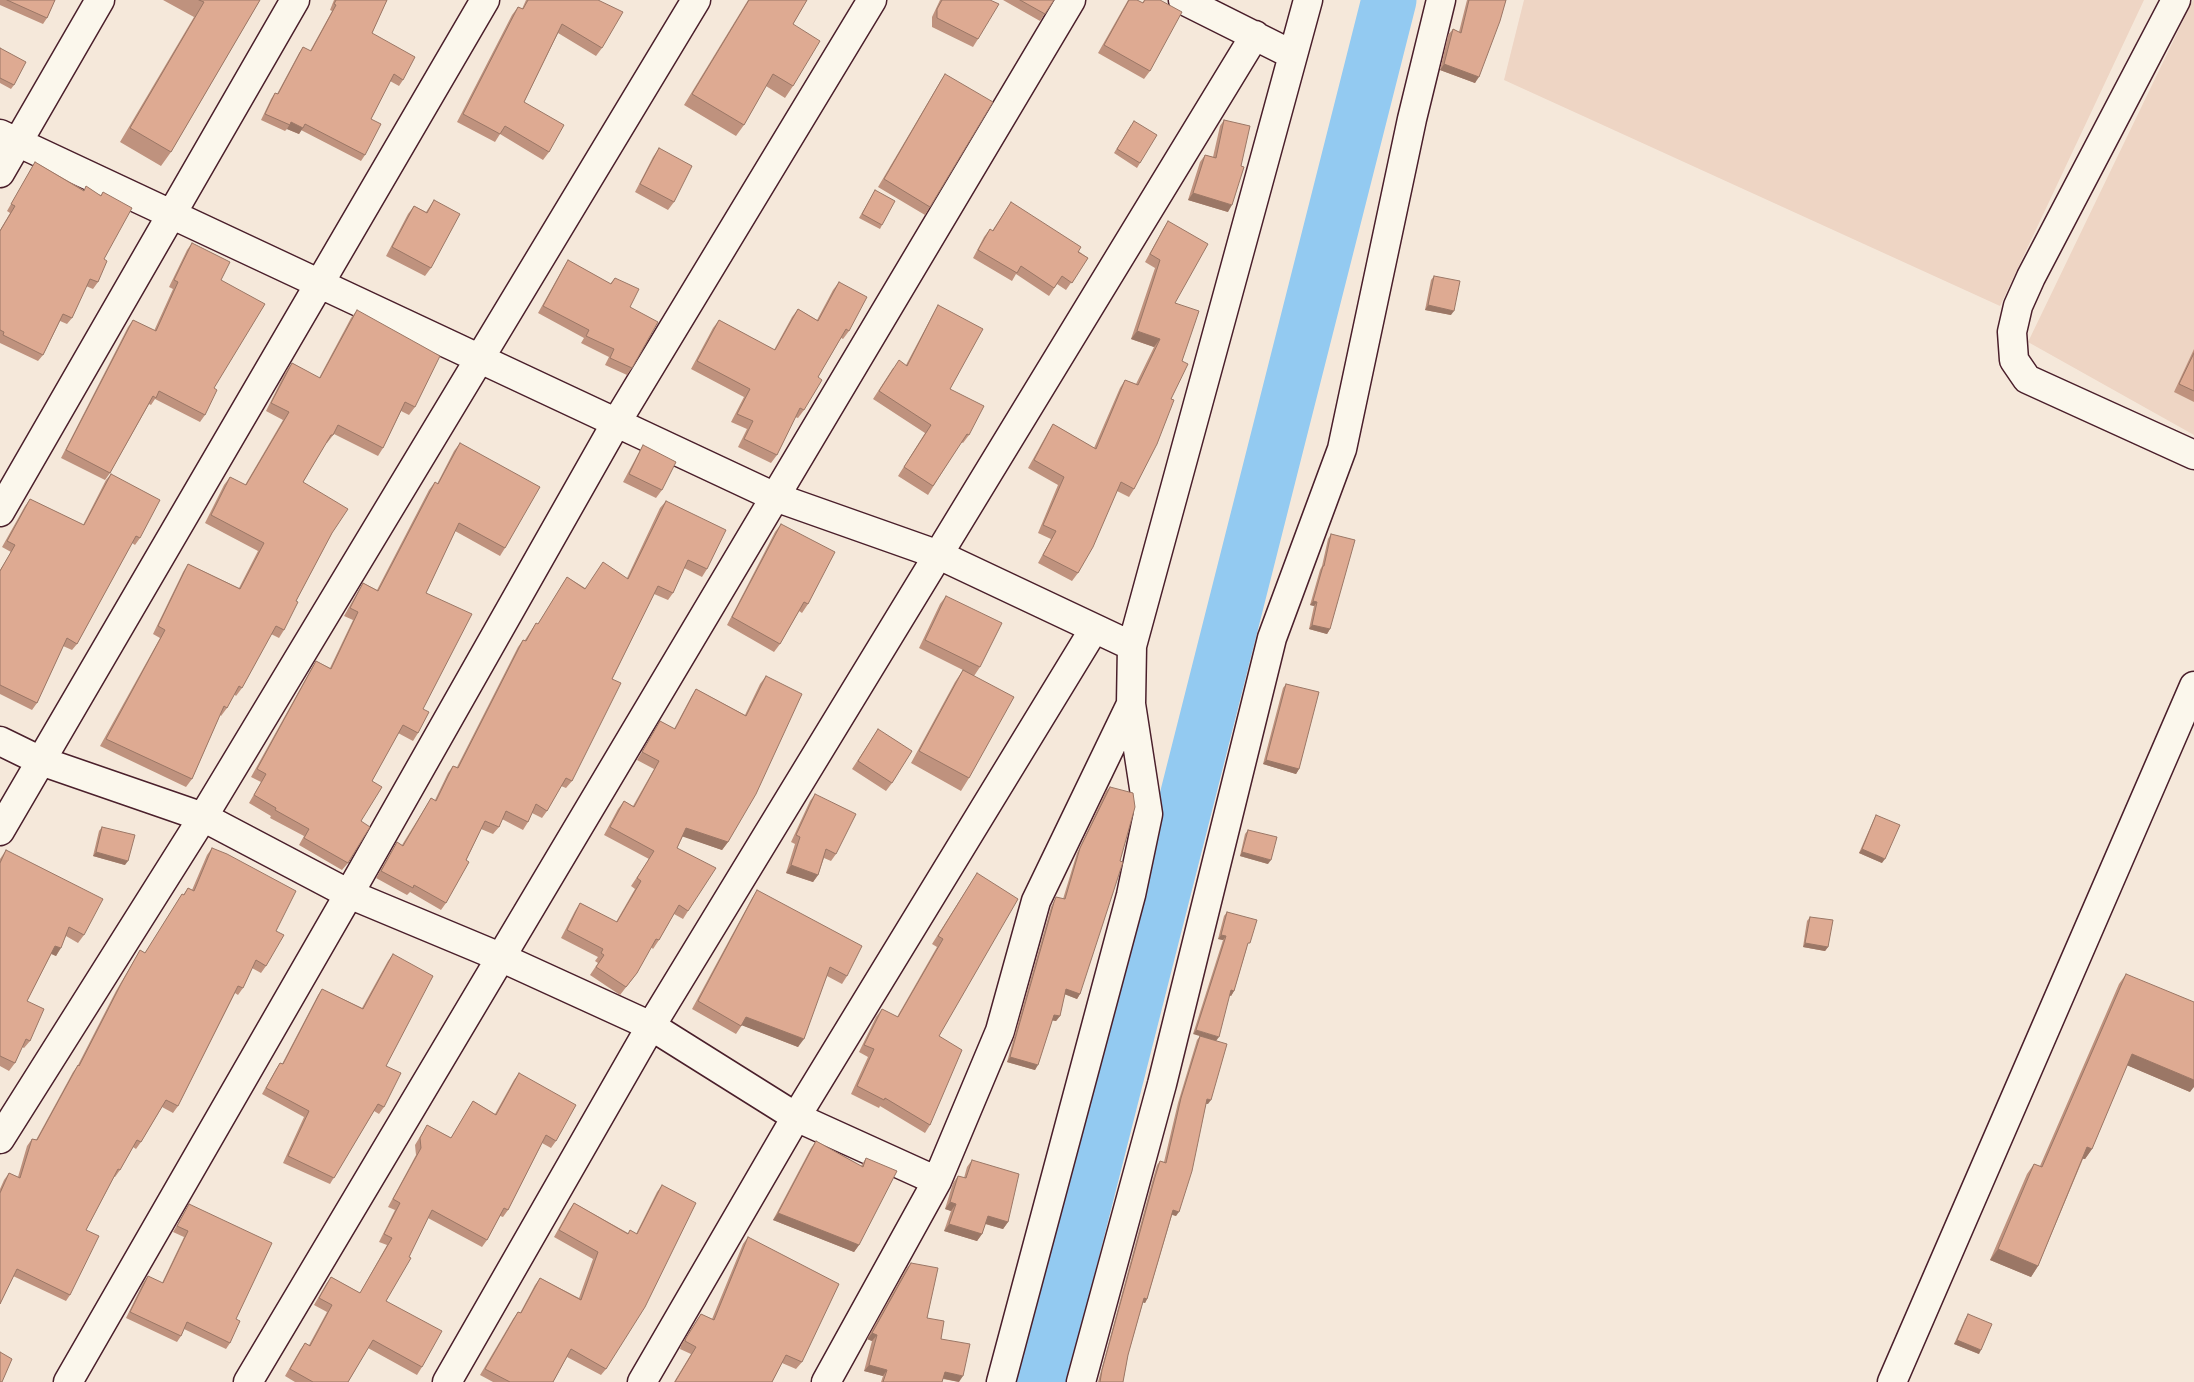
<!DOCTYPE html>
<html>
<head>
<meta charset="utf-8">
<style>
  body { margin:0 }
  canvas { display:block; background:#f5e8da }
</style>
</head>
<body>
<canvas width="2194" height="1382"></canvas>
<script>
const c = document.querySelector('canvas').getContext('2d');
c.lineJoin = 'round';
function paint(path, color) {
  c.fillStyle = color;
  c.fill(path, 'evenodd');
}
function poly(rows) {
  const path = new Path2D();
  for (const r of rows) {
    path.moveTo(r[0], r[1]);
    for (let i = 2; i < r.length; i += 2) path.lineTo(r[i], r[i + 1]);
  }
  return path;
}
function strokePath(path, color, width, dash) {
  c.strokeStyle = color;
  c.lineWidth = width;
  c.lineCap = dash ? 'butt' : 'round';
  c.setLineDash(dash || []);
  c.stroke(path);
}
paint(poly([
  [1524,0,2144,0,2000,306,1504,80],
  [2193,0,2194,0,2194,435,2028,342]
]), '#eed5c4');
strokePath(poly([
  [1039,1382,1389,0]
]), '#93caf1', 55);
const street = poly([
  [1183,0,1293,55],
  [2176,0,2031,277,2018,306,2012,332,2014,360,2027,379,2194,455],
  [0,134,775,497,939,555,1132,646],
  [0,173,100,0],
  [0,512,295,0],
  [0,741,41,761,203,817,349,894,500,957,651,1026,796,1117,937,1181],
  [0,831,485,0],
  [0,1139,203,817,696,0],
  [68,1382,349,894,616,423,872,0],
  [248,1382,1071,0],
  [447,1382,651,1026,1255,35],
  [642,1382,796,1117,1094,629],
  [826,1382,937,1181,1000,1031,1036,901,1131,704],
  [1001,1382,1131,895,1148,814,1131,704,1132,646,1308,0],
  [1081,1382,1162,1084,1272,638,1342,449,1412,119,1441,0],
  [1892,1382,2194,686]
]);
strokePath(street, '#4a1f2b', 31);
strokePath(street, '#fbf7ec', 28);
paint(poly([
  [0,0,55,0,47,18,43,24,0,5],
  [163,0,260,0,171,152,161,166,120,142,194,17],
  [334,0,387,0,372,33,403,80,399,86,390,81,371,119,365,155,361,161,301,130,299,134,287,129,285,131,261,120,271,99,275,93,277,94,299,53,303,47,310,51,332,11,330,10],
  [526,0,598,0,602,48,596,56,558,33,524,102,549,152,543,160,500,134,495,142,457,122,512,15,518,7,522,9],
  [748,0,807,0,793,24,793,86,785,98,766,86,744,125,736,136,684,105],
  [940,0,990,0,978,39,973,47,932,27,932,17],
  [1003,0,1054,0,1040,21],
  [1128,0,1137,0,1142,3,1144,0,1160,0,1150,71,1144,79,1098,53],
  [1467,0,1506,0,1475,83,1440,70,1448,35,1453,29,1459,32],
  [0,48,14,85,11,89,0,83],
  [945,74,930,207,925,215,878,187,940,82],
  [1224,120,1228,212,1188,200,1200,162,1205,155,1213,157,1220,126],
  [1131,125,1140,163,1137,168,1114,153],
  [659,148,674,202,668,210,635,192,653,157],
  [35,162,84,190,101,195,103,192,104,259,98,282,93,289,86,286,72,318,67,324,60,321,43,355,38,361,0,343,0,230,10,213,7,211],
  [875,190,882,225,880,229,859,218],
  [434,200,431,268,425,276,386,256,408,214,414,206,426,212],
  [1011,202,1088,258,1066,290,1057,284,1049,296,1016,274,1012,281,973,258,984,237,990,229,992,231],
  [1168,221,1175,303,1182,361,1171,399,1134,489,1129,497,1117,491,1078,573,1072,581,1038,563,1051,539,1038,533,1058,485,1028,468,1048,432,1053,424,1094,448,1120,388,1125,380,1136,384,1154,347,1131,339,1155,268,1145,262,1163,229],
  [192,243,221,280,214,388,205,415,200,422,155,399,151,405,149,404,110,473,105,480,61,458,128,327,133,320,154,331,173,289,169,287,187,250],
  [568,260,610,284,615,278,630,307,632,368,627,375,605,365,609,357,581,343,584,338,538,313,563,268],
  [1434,276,1451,315,1425,310,1431,280],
  [839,282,849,331,843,339,841,338,818,377,804,410,798,418,795,417,777,455,771,463,738,447,747,429,731,422,744,397,691,369,713,328,719,320,774,350,792,317,798,309,817,320,833,290],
  [938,305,950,389,969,435,963,443,961,442,928,495,898,476,925,433,873,399,893,368,906,365,933,314],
  [357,310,415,407,409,415,401,411,383,448,378,456,334,434,327,443,326,443,303,482,332,533,296,601,284,630,279,638,271,634,242,688,236,696,234,694,227,708,221,716,220,715,192,779,186,787,100,746,160,638,153,634,183,572,188,564,239,588,258,551,205,523,224,485,230,477,245,485,283,420,266,411,286,371,292,363,319,378,351,318],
  [2194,349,2194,402,2174,392],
  [460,443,505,548,500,556,455,531,426,593,423,709,418,733,413,741,398,733,372,781,348,863,342,870,299,845,304,836,270,818,271,816,249,803,261,782,251,777,311,669,316,661,330,668,353,620,344,616,358,591,363,583,377,590,429,490,435,482,437,484,454,451],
  [643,445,662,490,656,498,623,482,638,454],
  [111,474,140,538,135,545,132,543,77,644,72,650,63,646,37,703,32,710,0,694,0,570,11,552,2,547,25,506,30,499,83,525,106,480],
  [666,501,707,569,702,577,684,568,673,593,668,600,654,594,612,679,572,781,566,788,561,786,547,811,542,818,532,813,528,822,523,830,502,819,499,827,493,834,481,829,446,903,441,910,410,892,407,895,376,878,392,850,397,842,402,845,431,798,435,800,448,773,453,766,457,767,518,647,523,640,525,640,536,623,538,624,567,577,585,588,627,578,660,508],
  [781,524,808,604,802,613,799,611,780,644,774,652,727,625,775,532],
  [1331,534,1330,629,1327,634,1309,629,1314,606,1310,605,1320,570,1322,566,1328,539],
  [946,596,980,667,974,676,969,778,961,791,911,763,955,682,963,670,919,648,940,604],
  [766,676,728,842,722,850,683,836,677,848,688,911,683,919,674,914,659,940,653,949,651,947,637,973,620,995,590,975,598,963,595,961,598,957,561,938,575,911,580,903,616,922,635,889,631,886,649,859,604,835,618,809,624,801,633,806,654,769,637,760,660,721,674,729,691,697,696,689,745,715,760,684],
  [1286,684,1299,769,1296,774,1263,764,1283,688],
  [878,729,892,783,886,791,852,769],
  [1110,787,1080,994,1077,999,1064,994,1060,1016,1056,1021,1052,1020,1035,1070,1007,1062,1051,907,1056,897,1063,899,1077,853,1106,791],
  [815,794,836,854,831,861,824,858,818,875,813,882,786,873,795,844,791,842,810,801],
  [1876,815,1882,863,1859,853,1874,819],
  [102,827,125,865,93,856,99,831],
  [1248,830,1268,864,1240,856,1245,834],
  [212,848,276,931,266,966,261,973,252,968,243,988,238,995,235,993,178,1106,173,1113,162,1107,141,1142,136,1149,133,1147,120,1170,115,1177,114,1177,86,1230,70,1295,66,1301,13,1276,0,1304,0,1189,4,1180,9,1173,18,1177,27,1146,32,1139,36,1140,73,1072,78,1065,116,991,140,950,145,953,182,894,183,895,188,888,192,890,207,855],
  [6,850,84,935,78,943,66,936,56,956,51,954,27,1001,30,1041,24,1048,22,1047,15,1063,9,1071,0,1066,0,859],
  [977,873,939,1036,930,1125,925,1133,880,1106,879,1108,851,1094,868,1057,859,1052,876,1017,882,1009,897,1017,937,947,932,944],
  [757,890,847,976,842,984,827,976,798,1047,742,1025,736,1034,692,1009,752,898],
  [1227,912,1247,948,1247,947,1234,991,1231,996,1229,995,1193,1034,1223,940,1218,939,1224,916],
  [1810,917,1828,947,1825,951,1803,947,1807,921],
  [393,954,384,1107,379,1114,374,1111,330,1184,283,1163,304,1117,262,1094,276,1069,280,1063,282,1064,318,995,322,989,362,1008,388,961],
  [2126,974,2190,1092,2127,1065,2092,1149,2085,1159,2083,1159,2038,1266,2031,1277,1990,1260,2027,1174,2034,1164,2040,1166,2119,984],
  [1200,1036,1208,1104,1206,1104,1176,1216,1172,1215,1147,1299,1145,1303,1143,1302,1128,1355,1123,1382,1098,1382,1152,1182,1157,1165,1160,1161,1164,1162,1178,1103,1197,1040],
  [519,1073,556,1141,551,1148,542,1143,508,1210,503,1217,500,1216,487,1240,482,1247,428,1218,386,1301,422,1367,417,1375,368,1348,348,1382,295,1382,285,1376,300,1350,305,1343,309,1345,327,1312,314,1305,326,1284,331,1277,360,1293,387,1245,379,1242,395,1210,388,1207,416,1155,415,1145,427,1125,451,1138,473,1101,495,1114,514,1080],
  [816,1141,861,1166,866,1158,859,1245,854,1252,773,1220,811,1148],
  [972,1160,1008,1222,1003,1229,985,1224,982,1234,977,1241,944,1231,951,1211,945,1209,953,1183,958,1176,964,1178,967,1167],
  [662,1185,606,1369,601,1375,567,1357,553,1382,493,1382,480,1375,513,1319,518,1312,520,1313,535,1285,540,1278,579,1298,593,1259,554,1237,569,1210,574,1203,628,1233,636,1234,657,1192],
  [189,1204,236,1319,230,1343,226,1349,184,1329,181,1336,177,1342,126,1318,143,1283,148,1276,162,1283,184,1237,173,1232],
  [748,1237,802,1362,796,1369,782,1363,772,1382,674,1382,691,1354,680,1349,681,1345,701,1314,712,1319,743,1244],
  [911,1263,927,1318,941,1339,959,1382,943,1379,942,1382,881,1382,883,1376,864,1371,872,1341,867,1339,906,1269],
  [1968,1314,1979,1354,1954,1344,1965,1319]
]), '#bf927e');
paint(poly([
  [1444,64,1479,77,1475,83,1440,70],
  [291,122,303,128,299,134,287,129],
  [1193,193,1232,205,1228,212,1188,200],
  [1428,305,1454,311,1451,315,1425,310],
  [1137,331,1160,339,1154,347,1131,339],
  [1313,601,1317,602,1314,606,1310,605],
  [1312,625,1330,629,1327,634,1309,629],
  [1266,760,1299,769,1296,774,1263,764],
  [686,828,728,842,722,850,681,836],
  [1862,849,1885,859,1882,863,1859,853],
  [96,852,128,861,125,865,93,856],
  [1242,852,1271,860,1268,864,1240,856],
  [791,865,818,875,813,882,786,873],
  [1221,935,1226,936,1223,940,1218,939],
  [1805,943,1828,947,1825,951,1803,947],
  [55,946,61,948,56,956,50,953],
  [1066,989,1080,994,1077,999,1062,993],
  [1231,990,1234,991,1231,996,1228,994],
  [1054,1015,1060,1016,1056,1021,1050,1020],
  [746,1017,804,1039,798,1047,741,1025],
  [1196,1030,1219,1037,1216,1041,1193,1034],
  [2132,1054,2194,1080,2194,1087,2190,1092,2124,1064],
  [1010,1057,1038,1065,1035,1070,1007,1062],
  [1207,1099,1211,1100,1208,1104,1204,1103],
  [2087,1147,2092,1149,2085,1159,2080,1158],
  [950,1202,956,1204,951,1211,945,1209],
  [1173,1210,1179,1212,1176,1216,1171,1214],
  [778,1213,859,1245,854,1252,773,1220],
  [988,1216,1008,1222,1003,1229,983,1223],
  [949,1224,982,1234,977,1241,944,1231],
  [1998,1249,2038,1266,2031,1277,1990,1260],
  [1144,1298,1147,1299,1145,1303,1141,1302],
  [872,1333,877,1335,872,1341,867,1339],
  [1957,1340,1981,1350,1979,1354,1954,1344],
  [869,1365,887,1370,883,1376,864,1371],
  [945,1372,963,1376,959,1382,941,1378]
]), '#9b7766');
const building = poly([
  [7,0,55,0,47,18,7,0],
  [199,0,260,0,171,152,130,128,204,2,199,0],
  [336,0,387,0,372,33,415,57,403,80,394,74,371,119,381,124,365,155,305,124,303,128,291,122,290,125,265,114,275,93,278,94,303,47,311,51,336,5,334,4,336,0],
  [528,0,598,0,623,12,602,48,562,24,524,102,564,125,549,152,505,126,500,134,463,114,518,7,523,9,528,0],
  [749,0,807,0,793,24,820,41,793,86,773,74,744,125,692,94,749,0],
  [942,0,990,0,999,4,978,39,937,18,937,9,942,0],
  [1020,0,1054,0,1045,14,1020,0],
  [1129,0,1137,0,1143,3,1145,0,1160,0,1182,12,1150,71,1104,45,1129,0],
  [1469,0,1506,0,1500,21,1479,77,1444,64,1453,29,1461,33,1469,0],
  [0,48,26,62,14,85,0,78,0,48],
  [945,74,993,102,930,207,884,179,945,74],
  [1224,120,1250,126,1241,166,1244,167,1232,205,1193,193,1205,155,1216,158,1224,120],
  [1134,121,1157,135,1140,163,1117,149,1134,121],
  [659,148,692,166,674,202,640,184,659,148],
  [35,162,84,191,86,186,101,196,103,192,132,208,104,259,107,261,98,282,90,279,72,318,63,314,43,355,3,335,4,332,0,330,0,231,15,206,11,204,35,162],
  [875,190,895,201,882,225,862,214,875,190],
  [434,200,460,214,431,268,392,247,414,206,427,213,434,200],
  [1011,202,1081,247,1078,252,1088,258,1072,283,1062,276,1054,288,1021,266,1017,273,978,250,990,229,993,231,1011,202],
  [1168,221,1208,244,1175,303,1199,311,1182,361,1188,364,1171,399,1174,400,1157,444,1134,489,1121,482,1093,547,1078,573,1043,555,1056,531,1043,525,1064,477,1034,460,1053,424,1096,449,1125,380,1138,385,1160,339,1137,331,1160,260,1150,254,1168,221],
  [192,243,230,262,221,280,265,304,214,388,217,390,205,415,159,391,156,398,153,396,110,473,66,450,133,320,156,331,178,282,174,280,192,243],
  [568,260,611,284,615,278,639,289,630,307,658,322,632,368,610,358,614,349,586,336,589,330,543,306,568,260],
  [1434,276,1460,281,1454,311,1428,305,1434,276],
  [839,282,867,297,849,331,846,329,818,377,822,380,804,410,800,408,777,455,744,439,753,421,737,414,750,389,697,361,719,320,775,350,798,309,818,321,839,282],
  [938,305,983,329,950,389,984,406,969,435,967,434,933,486,904,467,931,425,879,391,899,360,907,366,938,305],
  [357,310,440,356,415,407,405,402,383,448,338,425,333,435,331,435,303,482,348,509,332,533,296,601,298,602,284,630,276,626,242,688,239,686,227,708,224,706,192,779,106,739,165,630,158,626,188,564,240,589,264,543,211,515,230,477,246,485,289,412,271,403,292,363,320,378,357,310],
  [2194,353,2194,391,2179,384,2194,353],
  [460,443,540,487,505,548,459,523,426,593,472,614,423,709,429,712,418,733,403,725,372,781,382,787,361,821,370,827,348,863,304,838,309,829,275,810,276,808,254,795,266,774,257,769,316,661,331,669,358,612,350,608,363,583,378,591,435,482,438,484,460,443],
  [643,445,676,462,662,490,629,474,643,445],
  [111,474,160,500,140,538,136,536,77,644,67,638,37,703,0,685,0,571,15,545,7,541,30,499,84,525,111,474],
  [666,501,726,530,707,569,688,560,673,593,658,586,612,679,621,683,572,781,566,778,547,811,536,804,528,822,506,811,499,827,485,821,466,860,469,862,446,903,414,885,413,888,381,871,397,842,403,846,431,798,436,801,453,766,458,768,523,640,526,641,536,623,538,624,567,577,585,589,603,562,628,579,666,501],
  [781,524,835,552,808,604,804,602,780,644,732,617,781,524],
  [1331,534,1355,540,1330,629,1312,625,1317,602,1313,601,1323,566,1324,566,1331,534],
  [946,596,1002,623,980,667,925,640,946,596],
  [963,670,1014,697,969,778,919,751,963,670],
  [766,676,802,694,756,794,728,842,686,828,677,848,716,868,688,911,679,905,659,940,656,939,637,973,626,987,596,967,604,955,601,953,603,949,567,930,580,903,617,922,641,881,637,878,654,851,610,827,624,801,634,807,659,761,642,752,660,721,675,729,696,689,746,716,766,676],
  [1286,684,1319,692,1299,769,1266,760,1286,684],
  [878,729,912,751,892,783,858,761,878,729],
  [1110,787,1133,793,1135,807,1120,861,1123,862,1080,994,1066,989,1060,1016,1054,1015,1038,1065,1010,1057,1054,902,1056,897,1065,899,1080,848,1110,787],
  [815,794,856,814,836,854,826,849,818,875,791,865,800,837,796,835,815,794],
  [1876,815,1900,825,1885,859,1862,849,1876,815],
  [102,827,135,835,128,861,96,852,102,827],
  [1248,830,1277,837,1271,860,1242,852,1248,830],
  [212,848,227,854,296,891,276,931,284,935,266,966,256,960,243,988,238,986,178,1106,166,1100,141,1142,137,1140,120,1170,118,1169,86,1230,99,1236,70,1295,17,1269,0,1304,0,1193,9,1173,20,1178,32,1139,37,1140,78,1065,79,1066,121,984,140,950,145,953,182,894,184,895,188,888,194,891,212,848],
  [6,850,103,899,84,935,69,927,61,948,55,946,27,1001,44,1009,30,1041,26,1039,15,1063,0,1056,0,863,6,850],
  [977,873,1018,899,939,1036,962,1050,930,1125,885,1098,884,1100,857,1086,874,1049,864,1045,882,1009,898,1017,943,939,938,936,977,873],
  [757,890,862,946,847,976,830,967,804,1039,746,1017,741,1026,698,1001,757,890],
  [1227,912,1257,920,1250,943,1248,943,1234,991,1231,990,1219,1037,1196,1030,1226,936,1221,935,1227,912],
  [1810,917,1833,920,1828,947,1805,943,1810,917],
  [393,954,433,976,386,1066,401,1073,384,1107,378,1104,334,1178,288,1156,309,1111,266,1088,280,1063,283,1064,322,989,363,1009,393,954],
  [2126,974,2194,1002,2194,1080,2132,1054,2092,1149,2087,1147,2038,1266,1998,1249,2034,1164,2042,1167,2126,974],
  [1200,1036,1227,1044,1211,1100,1207,1099,1192,1171,1179,1212,1173,1210,1147,1299,1144,1298,1128,1355,1123,1382,1100,1382,1102,1370,1155,1177,1160,1161,1166,1163,1181,1098,1200,1036],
  [519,1073,576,1105,556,1141,546,1135,508,1210,504,1208,487,1240,432,1210,409,1257,411,1258,386,1301,442,1331,422,1367,373,1340,348,1382,313,1382,290,1369,305,1343,310,1346,332,1305,319,1298,331,1277,360,1293,392,1238,384,1234,400,1203,393,1199,421,1148,420,1138,427,1125,451,1138,473,1101,496,1115,519,1073],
  [816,1141,863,1167,866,1158,897,1171,859,1245,778,1213,816,1141],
  [972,1160,1019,1174,1008,1222,988,1216,982,1234,949,1224,956,1204,950,1202,958,1176,966,1178,972,1160],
  [662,1185,696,1203,645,1307,606,1369,571,1349,553,1382,510,1382,485,1369,518,1312,521,1313,540,1278,581,1300,598,1252,559,1230,574,1203,628,1234,630,1230,637,1234,662,1185],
  [189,1204,272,1243,236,1319,240,1321,230,1343,187,1322,181,1336,130,1312,148,1276,163,1283,188,1231,177,1226,189,1204],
  [748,1237,839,1284,802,1362,786,1355,772,1382,675,1382,696,1347,685,1341,686,1338,701,1314,714,1320,748,1237],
  [911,1263,938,1268,927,1318,944,1321,941,1339,970,1344,963,1376,945,1372,942,1382,883,1382,887,1370,869,1365,877,1335,872,1333,911,1263],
  [1968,1314,1992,1324,1981,1350,1957,1340,1968,1314],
  [0,1352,12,1359,2,1382,0,1382,0,1352]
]);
paint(building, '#deaa92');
strokePath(building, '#9b7766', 1);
</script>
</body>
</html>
